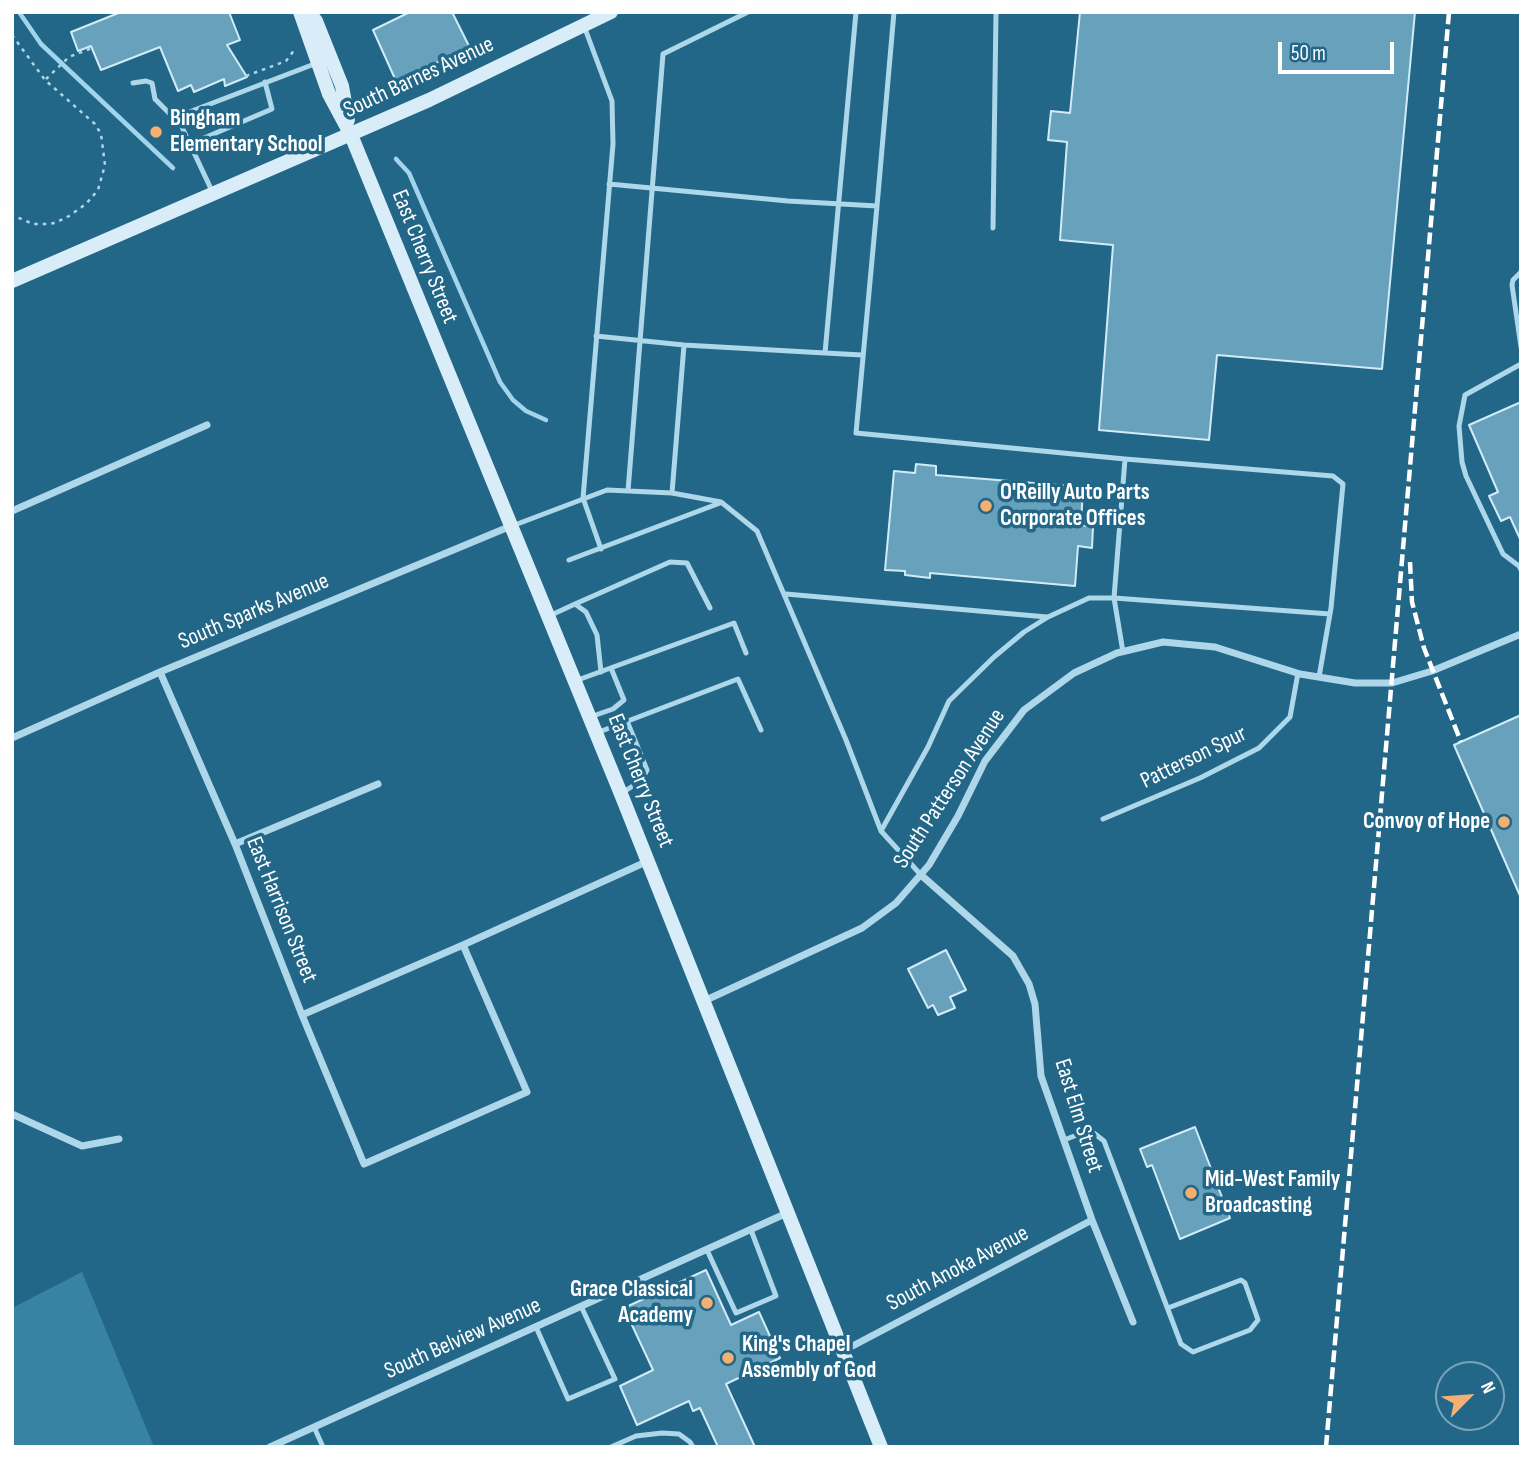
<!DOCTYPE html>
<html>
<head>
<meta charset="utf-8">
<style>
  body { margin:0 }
  #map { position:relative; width:1533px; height:1459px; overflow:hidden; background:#236788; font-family:"Sofia Sans Condensed",sans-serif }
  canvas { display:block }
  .frame { position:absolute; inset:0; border:14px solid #fff; pointer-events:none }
  .north { position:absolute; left:1435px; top:1361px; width:70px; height:70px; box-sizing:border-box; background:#236788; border:2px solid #7ba4b8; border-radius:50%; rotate:65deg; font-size:19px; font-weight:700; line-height:28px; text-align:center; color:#fff }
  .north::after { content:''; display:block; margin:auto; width:24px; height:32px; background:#f5af70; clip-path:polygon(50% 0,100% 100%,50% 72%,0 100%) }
  .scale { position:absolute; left:1278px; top:42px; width:116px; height:32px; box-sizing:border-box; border:4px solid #fff; border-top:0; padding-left:9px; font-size:21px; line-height:24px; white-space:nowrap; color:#fff; -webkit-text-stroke:5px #236788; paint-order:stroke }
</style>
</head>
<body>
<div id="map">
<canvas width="1533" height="1459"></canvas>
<div class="frame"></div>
<div class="north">N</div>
<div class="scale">50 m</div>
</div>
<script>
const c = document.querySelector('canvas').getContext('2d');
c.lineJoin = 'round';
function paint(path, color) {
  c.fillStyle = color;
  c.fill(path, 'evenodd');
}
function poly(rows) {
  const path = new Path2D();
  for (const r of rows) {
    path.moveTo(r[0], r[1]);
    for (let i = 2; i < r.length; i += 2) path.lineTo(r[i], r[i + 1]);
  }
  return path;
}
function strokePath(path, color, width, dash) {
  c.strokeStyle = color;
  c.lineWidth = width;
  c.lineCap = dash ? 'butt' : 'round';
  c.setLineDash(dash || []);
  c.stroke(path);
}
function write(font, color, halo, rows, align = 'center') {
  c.font = font + ' "Sofia Sans Condensed",sans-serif';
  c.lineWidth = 7;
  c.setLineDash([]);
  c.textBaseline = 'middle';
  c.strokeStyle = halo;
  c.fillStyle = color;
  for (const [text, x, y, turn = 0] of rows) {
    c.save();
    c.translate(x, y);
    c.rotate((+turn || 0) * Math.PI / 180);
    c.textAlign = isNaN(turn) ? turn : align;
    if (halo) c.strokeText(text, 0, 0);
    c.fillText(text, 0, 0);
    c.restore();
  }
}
paint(poly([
  [82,1272,154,1447,12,1447,12,1308]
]), '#3782a5');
strokePath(poly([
  [19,12,41,44,173,168],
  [396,159,409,173,500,382,513,400,526,411,546,420]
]), '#a2d5eb', 4.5);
const building = poly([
  [121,12,229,12,240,40,227,45,247,77,225,86,224,79,194,92,191,85,178,91,160,47,101,70,91,46,78,51,71,32,121,12],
  [410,12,452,12,470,48,396,81,373,30,410,12],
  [1080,12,1415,12,1382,369,1217,355,1209,440,1099,430,1113,245,1060,240,1067,142,1048,140,1051,111,1070,113,1080,12],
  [1521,402,1521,541,1510,517,1501,521,1489,496,1498,492,1469,425,1521,402],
  [916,464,936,466,936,475,1083,487,1081,525,1093,527,1092,548,1078,546,1075,586,930,573,930,578,905,575,905,571,885,570,894,471,915,473,916,464],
  [1521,715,1521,898,1454,745,1521,715],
  [946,950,966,990,950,997,955,1008,938,1015,933,1005,928,1008,908,969,946,950],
  [1195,1127,1230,1218,1180,1239,1152,1165,1147,1167,1140,1149,1195,1127],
  [706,1270,731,1325,759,1312,780,1358,726,1384,755,1447,718,1447,700,1408,693,1411,689,1401,637,1425,620,1386,653,1370,624,1308,706,1270]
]);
paint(building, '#68a1bc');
strokePath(building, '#d2ecf7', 2);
strokePath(poly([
  [12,35,45,80,95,124,101,134,105,165,98,190,86,204,69,216,55,223,47,224,33,224,12,215],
  [246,76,286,61,295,49],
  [46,79,69,57,92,48]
]), '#aed7ea', 2.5, [3.5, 5]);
strokePath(poly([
  [856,12,825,353,862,355],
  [584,26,612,101,613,144,583,498,601,549],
  [133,83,146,81,152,83,155,99,181,125],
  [190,144,272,109,265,82],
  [609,184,788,201,877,206,894,12],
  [212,191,181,125,184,114,317,63],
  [877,206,856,433,1125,459,1333,476,1343,484,1331,608,1319,677],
  [993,228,996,12],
  [1521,272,1513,280,1512,285,1521,347],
  [596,336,684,345,825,353],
  [1521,364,1465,395,1459,426,1462,462,1466,476,1503,554,1519,566,1521,570],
  [628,491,663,54,748,12],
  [672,493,684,345],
  [512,526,607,490,672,493,721,502,757,531,846,740,881,831,921,875],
  [569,560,720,503],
  [786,594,1047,617],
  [575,604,670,562,687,563,710,608],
  [549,616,575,604,586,612,597,635,601,672],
  [1123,652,1114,598,1330,614],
  [575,681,734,623,746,653],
  [590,717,613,709,624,700,611,668],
  [599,732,738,679,761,730],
  [622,793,642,780,647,770,627,721],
  [1103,819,1200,778,1259,748,1290,717,1298,673],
  [881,831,928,747,949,701,994,657,1024,632,1048,617,1089,598,1114,598,1125,459],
  [1064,1140,1090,1130,1104,1141,1181,1344,1193,1352,1250,1330,1258,1320,1245,1283,1241,1280,1168,1308],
  [707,1250,736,1313,776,1296,751,1230],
  [536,1327,568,1399,615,1379,581,1306],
  [314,1427,323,1447],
  [611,1447,636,1436,662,1433,679,1434,690,1442,693,1447]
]), '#aed7ea', 5);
strokePath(poly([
  [12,511,207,425],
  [160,672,235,844,302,1015,364,1164,527,1092,463,945],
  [12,738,160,672,511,526],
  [235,844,378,784],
  [921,875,1013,956,1029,984,1035,1004,1041,1076,1092,1220,1133,1322],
  [704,1001,862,928,896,903,929,865,958,816,985,761,1024,710,1074,673,1117,653,1163,642,1215,647,1300,674,1355,683,1392,683,1432,671,1521,634],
  [302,1015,463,945,648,861],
  [12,1114,82,1146,119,1139],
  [843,1351,1092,1220],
  [270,1447,787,1213]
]), '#aed7ea', 7);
strokePath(poly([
  [300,12,329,94,351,135,621,794,881,1447],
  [309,12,316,21,342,86,348,120],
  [12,281,429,100,611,12]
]), '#d9edf8', 14);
strokePath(poly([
  [1410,562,1412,602,1424,648,1461,742],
  [1326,1447,1449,12]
]), '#fff', 4.5, [12, 5]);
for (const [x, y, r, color] of [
  [156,132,7,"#f5af70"],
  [986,506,7,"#f5af70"],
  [1504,822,7,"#f5af70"],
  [1191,1193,7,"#f5af70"],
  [707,1303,7,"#f5af70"],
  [728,1358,7,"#f5af70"]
]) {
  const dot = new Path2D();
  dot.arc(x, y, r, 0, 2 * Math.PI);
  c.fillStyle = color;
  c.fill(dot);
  strokePath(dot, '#236788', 2.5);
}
write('23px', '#fff', '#236788', [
  ["South Barnes Avenue",419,78,-25],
  ["East Cherry Street",424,257,68],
  ["South Sparks Avenue",254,612,-23],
  ["Patterson Spur",1194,758,-26],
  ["East Cherry Street",640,781,68],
  ["South Patterson Avenue",950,789,-57],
  ["East Harrison Street",281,910,68],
  ["East Elm Street",1078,1116,73],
  ["South Anoka Avenue",958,1269,-28],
  ["South Belview Avenue",463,1339,-24]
]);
write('bold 23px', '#fff', '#236788', [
  ["Bingham",170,119],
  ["Elementary School",170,145],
  ["O'Reilly Auto Parts",1000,493],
  ["Corporate Offices",1000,519],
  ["Convoy of Hope",1490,822,"right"],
  ["Mid-West Family",1205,1180],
  ["Broadcasting",1205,1206],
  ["Grace Classical",693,1290,"right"],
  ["Academy",693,1316,"right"],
  ["King's Chapel",742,1345],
  ["Assembly of God",742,1371]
], 'left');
</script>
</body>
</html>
